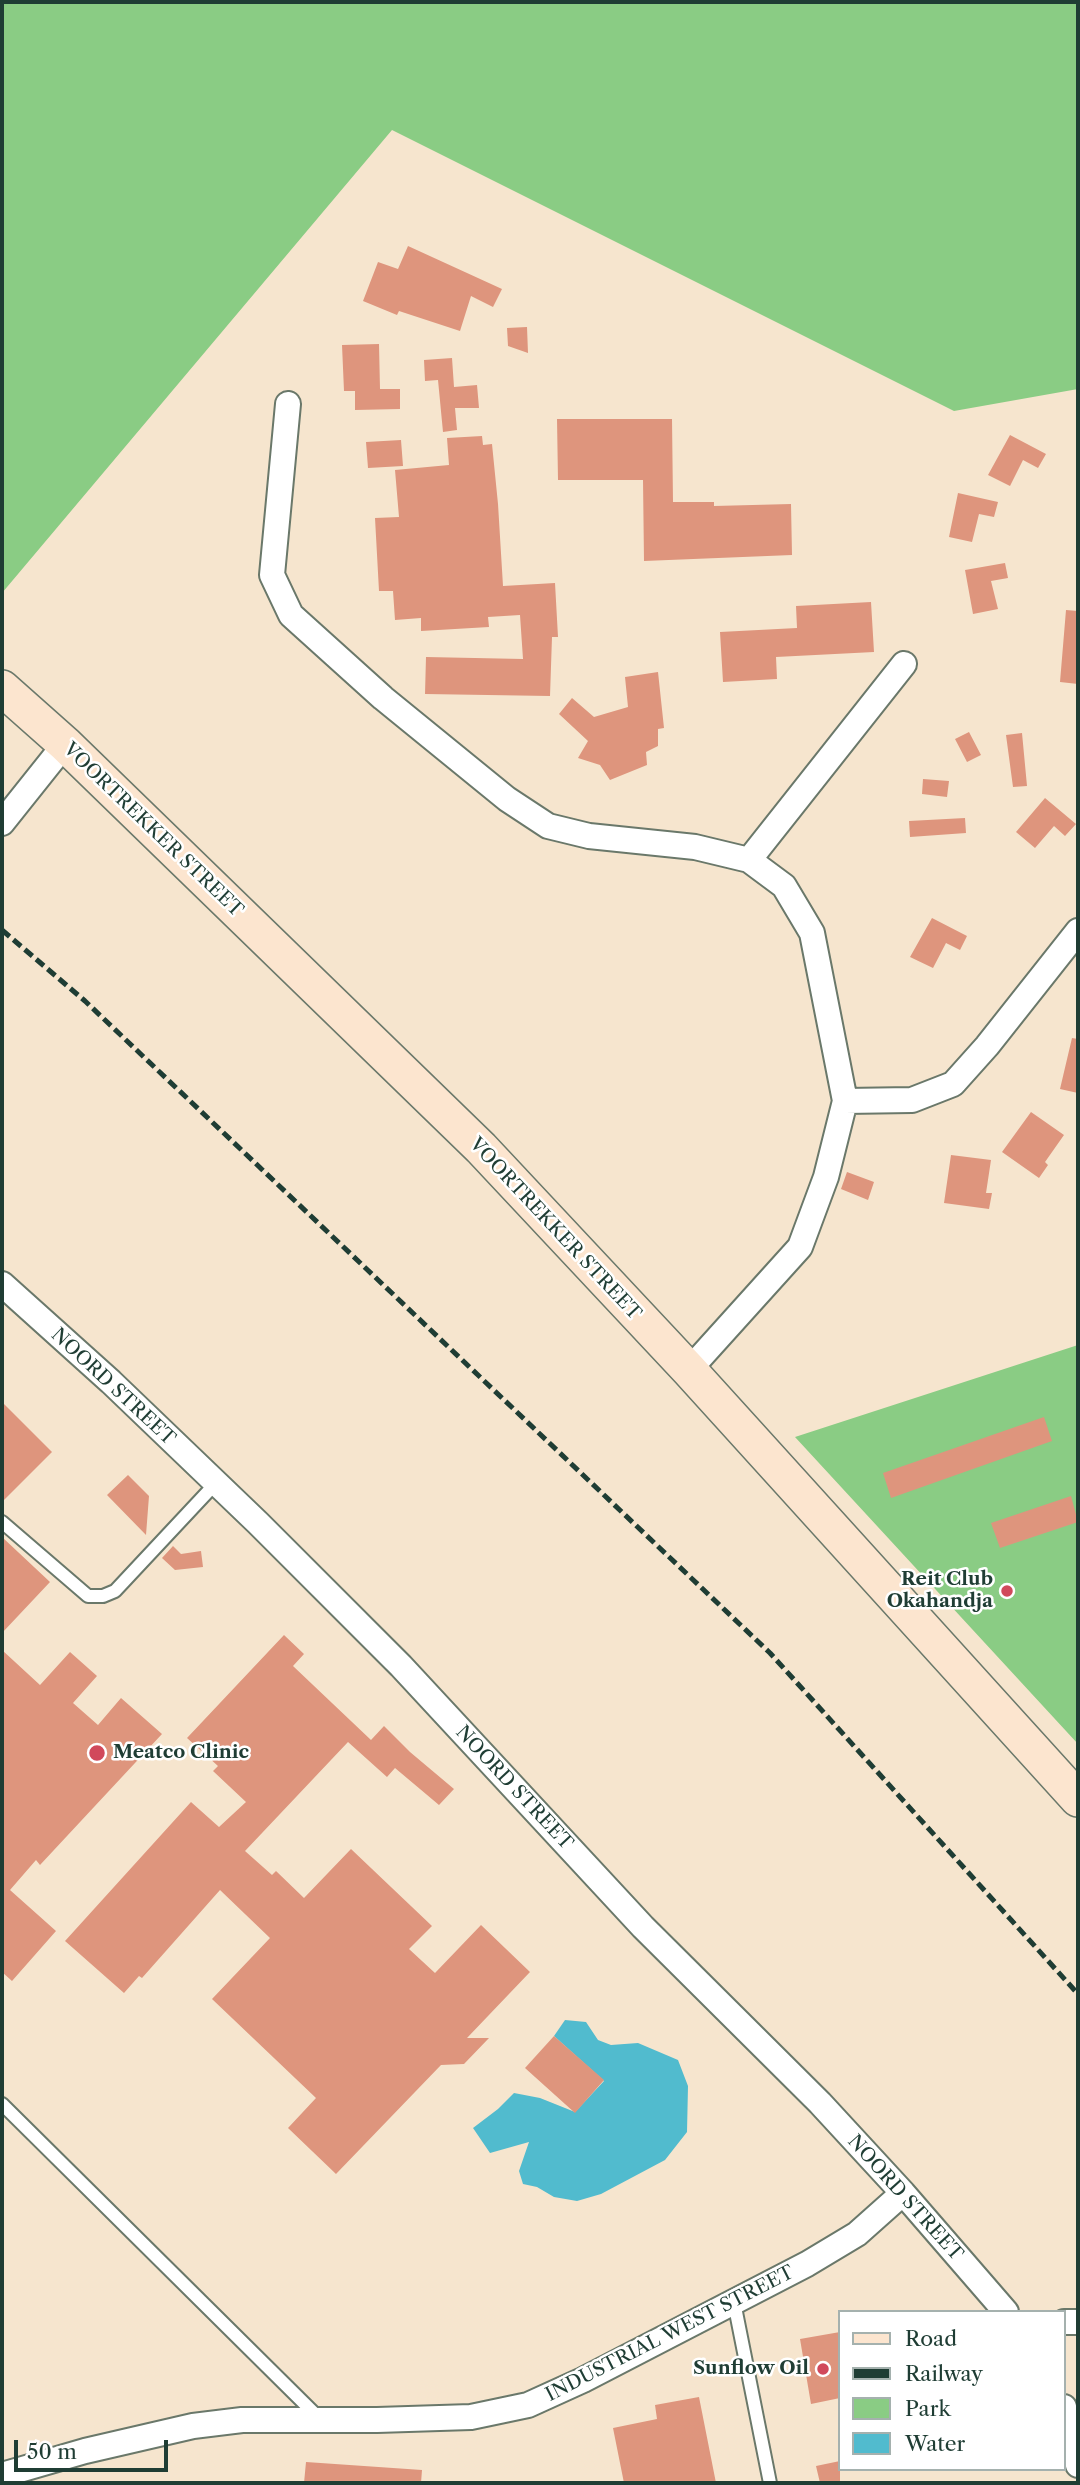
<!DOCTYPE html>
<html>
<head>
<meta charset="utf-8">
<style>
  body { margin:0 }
  #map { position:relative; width:1080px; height:2485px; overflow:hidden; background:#f6e5ce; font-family:"Libre Caslon Text",serif }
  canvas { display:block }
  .frame { position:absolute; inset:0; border:4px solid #1f3d34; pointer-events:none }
  .legend { position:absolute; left:838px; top:2310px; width:228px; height:161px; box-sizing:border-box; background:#fff; border:2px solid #a5b1ae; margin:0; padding:9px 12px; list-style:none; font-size:21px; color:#1f3d34 }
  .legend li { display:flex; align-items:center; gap:14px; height:35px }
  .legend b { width:35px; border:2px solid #a5b1ae }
  .scale { position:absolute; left:14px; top:2440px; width:154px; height:32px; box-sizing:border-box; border:4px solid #1f3d34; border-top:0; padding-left:9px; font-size:21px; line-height:24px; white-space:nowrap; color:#1f3d34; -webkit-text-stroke:5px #fff; paint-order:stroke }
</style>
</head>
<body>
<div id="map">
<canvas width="1080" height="2485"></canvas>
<div class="frame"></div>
<ul class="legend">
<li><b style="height:9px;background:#fce5cf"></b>Road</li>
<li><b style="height:9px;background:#1f3d34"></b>Railway</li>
<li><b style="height:19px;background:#8acc84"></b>Park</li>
<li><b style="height:19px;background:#51bbce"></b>Water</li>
</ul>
<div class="scale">50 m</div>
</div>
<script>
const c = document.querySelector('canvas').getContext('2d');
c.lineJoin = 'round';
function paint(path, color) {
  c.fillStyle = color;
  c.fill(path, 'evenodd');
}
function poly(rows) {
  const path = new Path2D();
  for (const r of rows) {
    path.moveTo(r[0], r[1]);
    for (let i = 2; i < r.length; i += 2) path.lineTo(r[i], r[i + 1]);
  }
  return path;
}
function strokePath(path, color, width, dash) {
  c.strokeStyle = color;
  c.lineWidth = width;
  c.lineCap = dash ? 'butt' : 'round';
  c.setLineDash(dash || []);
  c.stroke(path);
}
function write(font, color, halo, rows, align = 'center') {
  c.font = font + ' "Libre Caslon Text",serif';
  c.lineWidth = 5;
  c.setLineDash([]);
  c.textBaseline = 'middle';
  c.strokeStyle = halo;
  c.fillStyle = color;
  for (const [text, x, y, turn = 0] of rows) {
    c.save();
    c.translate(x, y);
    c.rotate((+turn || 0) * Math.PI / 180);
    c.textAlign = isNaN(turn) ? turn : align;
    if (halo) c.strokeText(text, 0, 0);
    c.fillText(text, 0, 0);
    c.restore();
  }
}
paint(poly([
  [2,2,1078,2,1078,389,954,411,392,130,2,593],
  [1078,1345,1078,1744,795,1437]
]), '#8acc84');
paint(poly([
  [565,2020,586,2022,598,2040,611,2045,638,2043,678,2060,688,2086,687,2132,665,2160,601,2194,577,2201,554,2197,537,2187,523,2184,519,2171,529,2142,490,2153,473,2128,498,2109,514,2093,540,2098,575,2112,604,2081,554,2036]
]), '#51bbce');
paint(poly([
  [408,246,502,289,493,307,471,296,460,331,399,311,397,315,363,301,378,262,398,269],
  [527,327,528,353,508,346,507,328],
  [379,344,380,389,400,389,400,409,355,410,355,391,344,391,342,345],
  [452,358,454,387,477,385,479,408,455,408,457,430,443,432,438,380,425,381,424,360],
  [557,419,672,419,673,502,714,502,714,506,791,504,792,555,644,561,643,480,558,480],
  [1010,435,1046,454,1038,468,1023,460,1010,486,988,475],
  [482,436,483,445,492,444,498,504,503,586,555,583,558,637,552,637,550,696,425,694,426,657,523,659,520,615,488,617,489,627,421,631,421,618,395,620,393,591,379,591,375,518,399,517,395,470,449,465,447,438],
  [401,440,403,466,368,468,366,442],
  [958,493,998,502,994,517,979,514,972,542,949,537],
  [1005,563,1008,578,991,581,998,609,973,614,965,570],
  [871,602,874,652,776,657,777,679,723,682,720,632,797,628,796,606],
  [1066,610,1078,611,1078,684,1060,682],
  [658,672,664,728,658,729,658,746,646,752,647,765,610,780,600,765,578,758,588,741,559,714,572,698,594,717,628,707,625,677],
  [969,732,981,755,967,762,955,739],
  [1022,733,1027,786,1013,787,1006,735],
  [923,779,949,781,947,797,922,794],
  [1045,798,1076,824,1065,836,1054,826,1035,848,1016,832],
  [965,818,966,833,910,837,909,821],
  [932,918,967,936,960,950,946,943,933,968,910,957],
  [1072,1038,1078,1039,1078,1093,1060,1089],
  [1031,1112,1064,1135,1045,1162,1048,1165,1039,1178,1002,1152],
  [951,1155,991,1160,986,1193,992,1193,989,1209,944,1203],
  [847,1172,874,1182,868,1200,841,1189],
  [2,1402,52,1452,2,1502],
  [1044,1417,1052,1441,891,1498,883,1473],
  [128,1475,149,1496,146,1535,107,1495],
  [1071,1496,1078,1522,1000,1548,991,1523],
  [2,1537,50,1582,2,1633],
  [173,1546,181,1554,201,1551,203,1567,175,1570,162,1558],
  [284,1635,304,1654,293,1666,371,1740,384,1726,410,1752,454,1789,439,1805,395,1768,387,1777,348,1742,245,1851,272,1875,276,1871,304,1898,351,1849,432,1926,409,1949,435,1973,481,1925,530,1972,467,2038,489,2038,464,2064,441,2065,336,2174,288,2128,316,2098,212,1999,270,1938,220,1890,142,1978,139,1976,124,1993,65,1941,191,1802,219,1827,246,1802,213,1771,218,1766,187,1738],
  [2,1650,40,1685,70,1652,97,1676,73,1703,98,1725,121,1698,162,1734,40,1865,36,1860,10,1890,56,1931,12,1981,2,1972],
  [554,2036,604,2080,575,2113,525,2068],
  [840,2332,840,2398,811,2404,800,2339],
  [699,2397,716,2483,624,2483,613,2428,657,2419,655,2405],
  [840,2461,840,2483,820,2483,816,2466],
  [306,2462,422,2470,421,2483,304,2483]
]), '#de957d');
const lane = poly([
  [2,1522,88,1596,103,1596,115,1591,216,1483],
  [2,2104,320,2419],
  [734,2302,770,2483]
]);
const street = poly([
  [288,404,272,575,291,615,383,698,507,799,548,826,589,836,695,847,749,860,784,886,812,933,845,1101,826,1177,800,1247,689,1370],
  [2,823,65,744],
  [749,860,904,664],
  [845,1101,912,1100,953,1084,987,1046,1078,931],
  [2,1284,111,1382,258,1523,401,1666,643,1927,820,2103,903,2193,1006,2312],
  [1064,2322,1078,2322],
  [1064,2407,1078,2465],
  [2,2475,85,2451,193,2426,242,2420,377,2420,471,2417,528,2405,583,2380,807,2264,857,2234,903,2193]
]);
const secondary = poly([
  [2,688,65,744,481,1148,689,1370,1078,1799]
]);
strokePath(lane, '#6a786a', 16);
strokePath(street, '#6a786a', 28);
strokePath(secondary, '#6a786a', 38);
strokePath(lane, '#fff', 12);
strokePath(street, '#fff', 24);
strokePath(secondary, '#fce5cf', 35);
strokePath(poly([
  [2,930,85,1001,770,1653,1078,1994]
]), '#1f3d34', 5, [10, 5]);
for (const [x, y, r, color] of [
  [1007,1591,7,"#d1495b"],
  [97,1753,9,"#d1495b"],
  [823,2369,7,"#d1495b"]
]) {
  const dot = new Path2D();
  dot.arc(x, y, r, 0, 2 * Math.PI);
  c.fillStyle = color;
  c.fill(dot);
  strokePath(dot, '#fff', 2.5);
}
write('19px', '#1f3d34', '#fff', [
  ["VOORTREKKER STREET",153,830,44],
  ["VOORTREKKER STREET",555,1229,47],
  ["NOORD STREET",113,1387,43],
  ["NOORD STREET",514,1788,47],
  ["NOORD STREET",905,2198,48],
  ["INDUSTRIAL WEST STREET",670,2334,-27]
]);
write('bold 19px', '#1f3d34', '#fff', [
  ["Reit Club",993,1580],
  ["Okahandja",993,1602],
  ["Meatco Clinic",113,1753,"left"],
  ["Sunflow Oil",809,2369]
], 'right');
</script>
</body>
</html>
